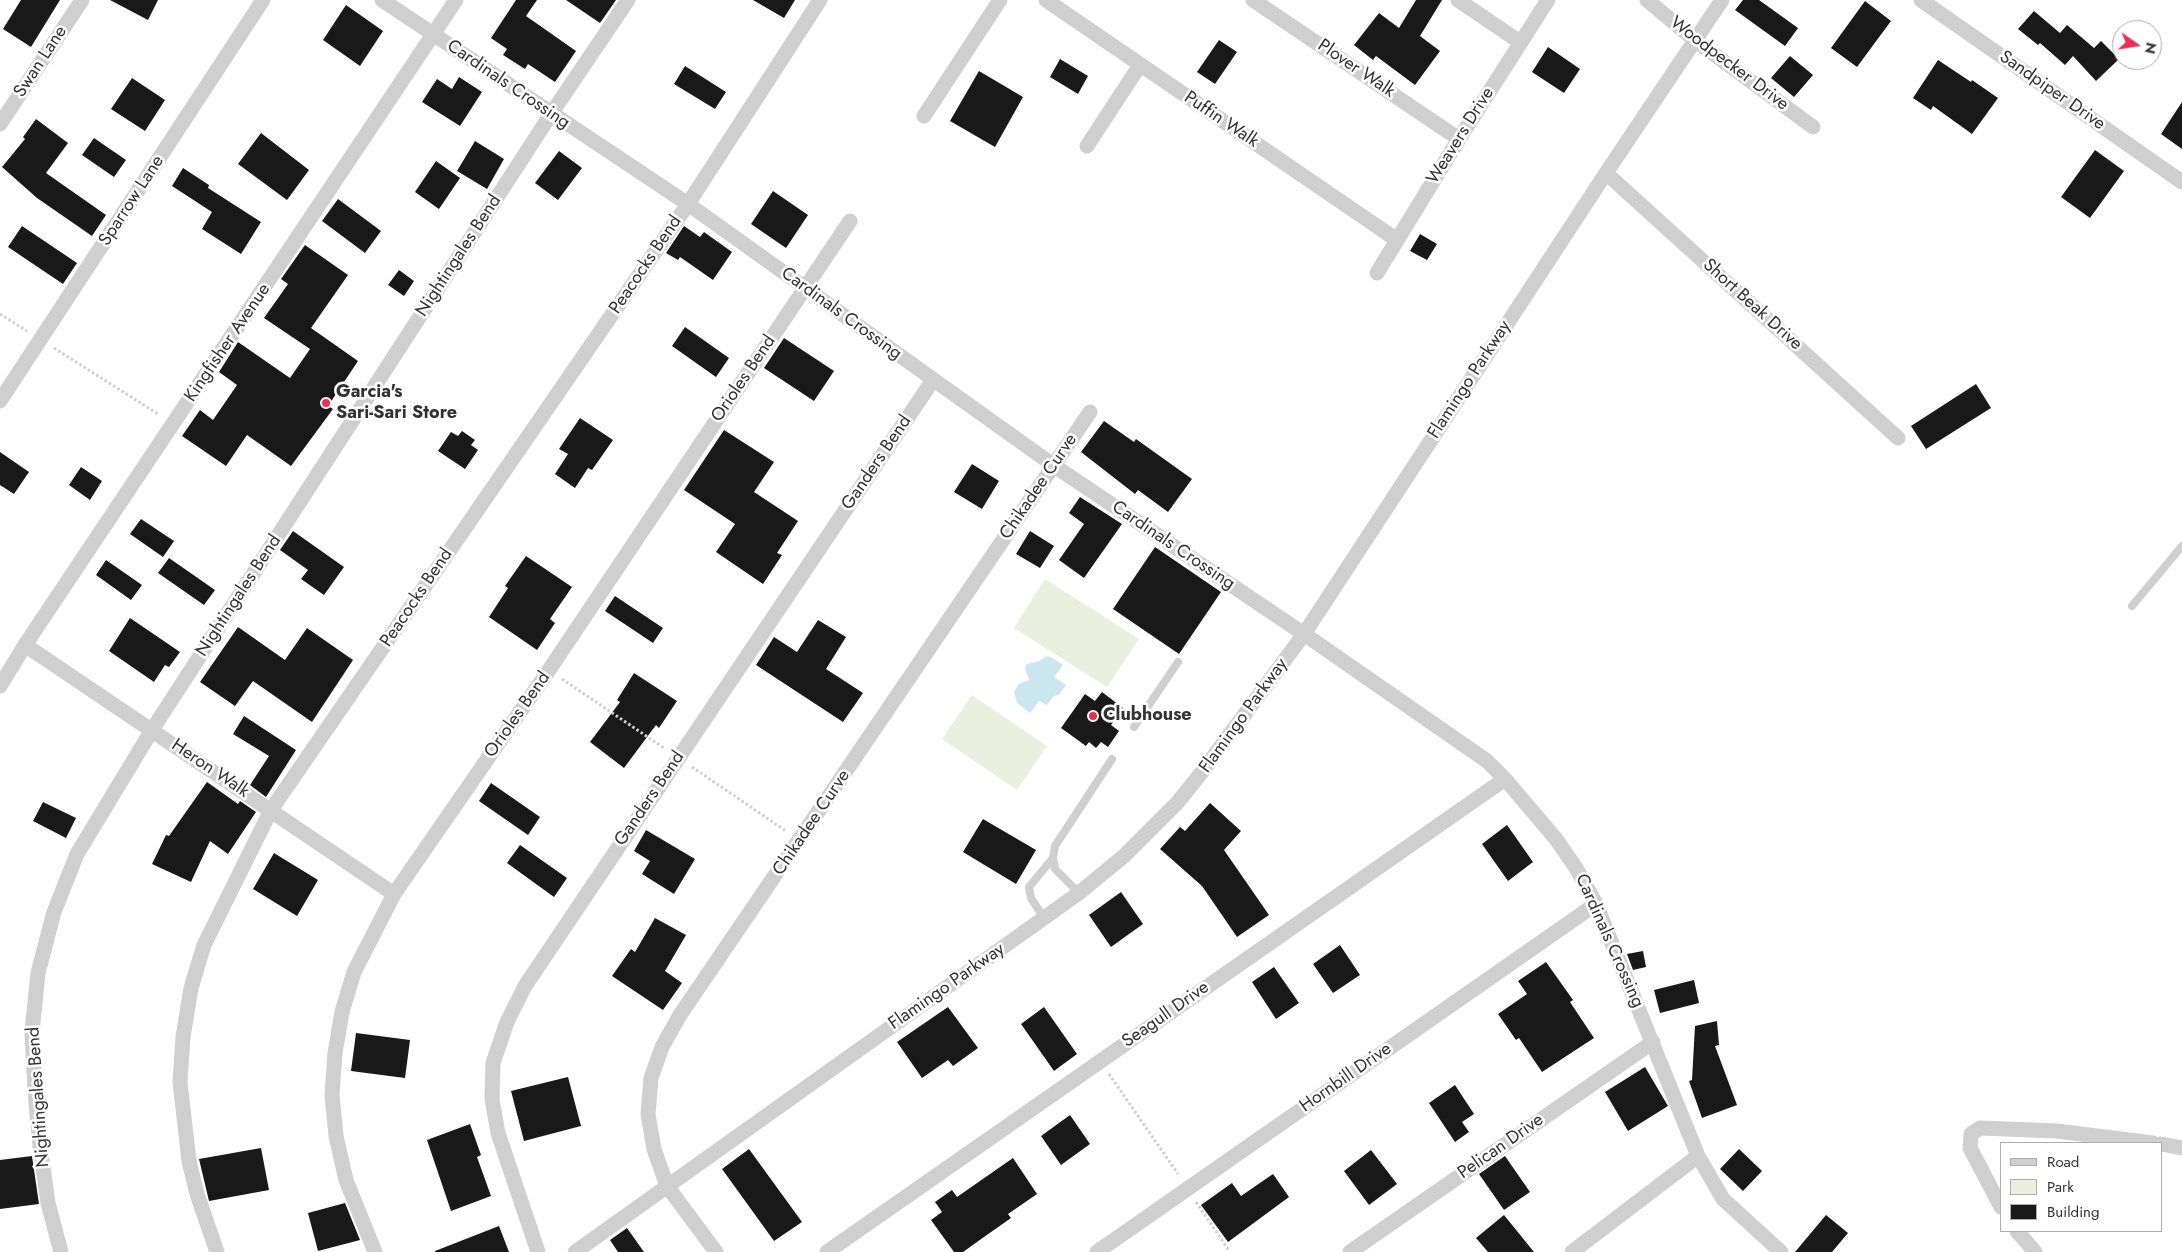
<!DOCTYPE html>
<html>
<head>
<meta charset="utf-8">
<style>
  body { margin:0 }
  #map { position:relative; width:2182px; height:1252px; overflow:hidden; background:#fff; font-family:Jost,sans-serif }
  canvas { display:block }
  .legend { position:absolute; left:2000px; top:1142px; width:162px; height:90px; box-sizing:border-box; background:#fff; border:1px solid #adadad; margin:0; padding:6px 9px; list-style:none; font-size:15px; color:#323232 }
  .legend li { display:flex; align-items:center; gap:10px; height:25px }
  .legend b { width:25px; border:1px solid #adadad }
  .north { position:absolute; left:2112px; top:20px; width:50px; height:50px; box-sizing:border-box; background:#fff; border:1px solid #adadad; border-radius:50%; rotate:103deg; font-size:14px; font-weight:700; line-height:20px; text-align:center; color:#323232 }
  .north::after { content:''; display:block; margin:auto; width:18px; height:22px; background:#ee2e58; clip-path:polygon(50% 0,100% 100%,50% 72%,0 100%) }
</style>
</head>
<body>
<div id="map">
<canvas width="2182" height="1252"></canvas>
<ul class="legend">
<li><b style="height:6px;background:#cfcfcf"></b>Road</li>
<li><b style="height:14px;background:#eaefe0"></b>Park</li>
<li><b style="height:14px;background:#191919"></b>Building</li>
</ul>
<div class="north">N</div>
</div>
<script>
const c = document.querySelector('canvas').getContext('2d');
c.lineJoin = 'round';
function paint(path, color) {
  c.fillStyle = color;
  c.fill(path, 'evenodd');
}
function poly(rows) {
  const path = new Path2D();
  for (const r of rows) {
    path.moveTo(r[0], r[1]);
    for (let i = 2; i < r.length; i += 2) path.lineTo(r[i], r[i + 1]);
  }
  return path;
}
function strokePath(path, color, width, dash) {
  c.strokeStyle = color;
  c.lineWidth = width;
  c.lineCap = dash ? 'butt' : 'round';
  c.setLineDash(dash || []);
  c.stroke(path);
}
function write(font, color, halo, rows, align = 'center') {
  c.font = font + ' Jost,sans-serif';
  c.lineWidth = 5;
  c.setLineDash([]);
  c.textBaseline = 'middle';
  c.strokeStyle = halo;
  c.fillStyle = color;
  for (const [text, x, y, turn = 0] of rows) {
    c.save();
    c.translate(x, y);
    c.rotate((+turn || 0) * Math.PI / 180);
    c.textAlign = isNaN(turn) ? turn : align;
    if (halo) c.strokeText(text, 0, 0);
    c.fillText(text, 0, 0);
    c.restore();
  }
}
paint(poly([
  [1045,579,1139,639,1107,687,1014,628],
  [972,695,1047,746,1017,790,942,739]
]), '#eaefe0');
paint(poly([
  [1046,656,1051,657,1063,665,1054,677,1066,685,1059,695,1054,696,1047,705,1039,701,1030,713,1017,703,1014,692,1019,684,1029,680,1025,668,1027,664,1039,661]
]), '#cce6ef');
paint(poly([
  [21,0,60,0,31,47,3,29],
  [110,0,158,0,148,20],
  [516,0,537,0,526,16,576,51,555,82,528,64,525,69,503,55,507,49,491,38],
  [566,0,616,0,600,23],
  [753,0,795,0,784,18],
  [1416,0,1442,0,1420,36,1440,51,1415,85,1376,56,1373,60,1354,45,1379,13,1399,28],
  [1743,0,1759,0,1798,28,1785,46,1735,10],
  [1865,1,1891,21,1857,67,1831,48],
  [346,5,383,31,360,66,323,40],
  [2034,11,2060,33,2067,25,2094,48,2101,41,2119,59,2096,81,2073,56,2065,65,2040,43,2038,45,2018,29],
  [1219,40,1237,52,1215,84,1197,72],
  [1548,47,1580,69,1564,93,1532,72],
  [1790,56,1813,75,1794,97,1771,78],
  [1060,59,1088,76,1078,94,1050,77],
  [1938,60,1971,82,1972,80,1998,98,1972,134,1933,106,1931,110,1913,98],
  [685,66,726,92,715,109,674,84],
  [979,71,1023,97,995,147,950,121],
  [459,77,482,92,460,126,422,102,437,79,452,89],
  [132,78,165,100,145,131,111,109],
  [2182,102,2182,149,2161,134],
  [36,119,68,143,46,173,106,215,92,236,37,198,2,167,25,139,23,137],
  [261,133,309,170,287,200,238,164],
  [94,138,126,160,114,177,82,155],
  [475,141,504,159,487,189,457,171],
  [2095,150,2124,171,2090,218,2061,197],
  [559,151,582,168,558,200,535,183],
  [436,161,460,178,439,209,415,192],
  [183,168,209,185,208,188,261,222,241,254,202,229,212,212,172,186],
  [773,191,808,215,786,248,751,224],
  [338,199,381,231,365,253,322,221],
  [22,226,77,263,63,284,8,247],
  [684,226,700,237,704,232,732,252,713,280,680,257,678,260,666,253],
  [1420,234,1437,244,1427,260,1410,251],
  [305,245,348,275,311,328,358,361,328,406,333,409,291,466,247,435,226,466,182,436,200,410,213,420,237,385,219,372,238,342,290,378,310,349,264,318,288,284,281,279],
  [399,270,414,281,404,296,388,285],
  [685,327,729,358,716,377,672,346],
  [784,338,834,371,814,401,764,368],
  [1976,384,1991,408,1926,449,1911,426],
  [580,418,613,440,592,470,588,468,575,488,555,474,568,454,559,449],
  [1104,421,1134,442,1136,439,1192,479,1168,512,1138,490,1135,494,1081,452],
  [724,430,774,462,754,492,798,521,777,553,782,555,763,584,716,552,735,524,684,490],
  [462,431,475,440,471,445,478,450,465,469,438,451,451,432,458,436],
  [0,452,29,472,14,494,0,485],
  [972,464,999,481,982,509,954,492],
  [81,467,102,481,90,500,69,485],
  [1080,497,1122,524,1084,578,1059,560,1084,524,1069,513],
  [141,519,174,541,163,557,130,534],
  [293,531,344,567,324,595,301,579,308,570,280,550],
  [1030,531,1054,546,1040,568,1016,554],
  [1155,547,1221,592,1179,654,1113,609],
  [526,556,572,587,550,619,555,623,537,650,489,617,508,588,505,586],
  [169,558,215,590,204,605,158,573],
  [106,560,142,585,131,600,96,575],
  [615,596,663,628,653,643,605,611],
  [130,618,180,652,169,667,165,665,154,682,109,651],
  [818,620,846,637,826,669,863,693,843,722,756,665,774,637,797,652],
  [238,627,285,660,307,628,353,660,312,722,253,681,235,706,200,682],
  [634,673,677,701,659,728,656,725,624,768,590,742,620,702,617,700],
  [1102,692,1123,708,1111,725,1119,731,1108,747,1101,742,1096,748,1089,742,1086,746,1061,728,1085,694,1095,701],
  [244,716,296,750,266,797,250,785,269,756,233,734],
  [207,782,238,804,240,801,256,812,228,854,210,841,191,882,152,864,166,835,169,836],
  [491,783,540,817,528,835,479,801],
  [43,802,76,818,66,838,33,821],
  [1210,803,1241,831,1224,850,1269,915,1237,937,1202,886,1160,849,1180,827,1185,831],
  [983,819,1036,850,1016,884,963,852],
  [1507,825,1533,862,1508,881,1482,844],
  [646,830,695,859,674,894,642,874,650,861,634,851],
  [520,845,567,878,554,897,507,863],
  [274,853,318,880,297,916,253,889],
  [1121,892,1143,924,1111,947,1089,915],
  [655,918,686,935,665,971,682,983,663,1010,612,976,631,949,635,952],
  [1340,945,1360,975,1333,993,1313,964],
  [1643,951,1646,967,1633,970,1627,954],
  [1546,962,1573,1000,1570,1002,1594,1038,1542,1072,1519,1038,1516,1040,1498,1014,1527,994,1518,981],
  [1274,967,1299,1003,1276,1019,1252,982],
  [1694,980,1699,1003,1660,1013,1654,990],
  [948,1007,978,1048,953,1066,948,1060,922,1078,897,1042],
  [1044,1007,1077,1054,1054,1071,1021,1024],
  [1717,1021,1719,1045,1715,1046,1737,1105,1702,1118,1689,1081,1692,1080,1695,1026],
  [356,1033,410,1040,405,1078,351,1071],
  [1645,1067,1668,1106,1628,1131,1605,1092],
  [568,1077,581,1126,524,1141,511,1091],
  [1455,1085,1474,1114,1462,1122,1469,1132,1455,1142,1429,1103],
  [1070,1115,1090,1144,1061,1165,1041,1136],
  [470,1124,481,1155,477,1157,491,1196,451,1211,427,1140],
  [261,1148,269,1190,209,1201,199,1159],
  [749,1149,802,1222,774,1241,722,1169],
  [1739,1149,1762,1171,1743,1191,1720,1169],
  [1371,1150,1397,1184,1369,1205,1344,1171],
  [32,1156,39,1204,0,1209,0,1160],
  [1505,1156,1530,1192,1504,1210,1479,1174],
  [1013,1158,1037,1194,1008,1214,1011,1218,984,1237,963,1252,954,1252,931,1220,942,1212,935,1202,952,1190,957,1197],
  [1273,1174,1289,1197,1228,1242,1201,1205,1232,1183,1241,1196],
  [345,1203,360,1240,318,1251,308,1213],
  [1504,1215,1534,1252,1488,1252,1476,1238],
  [1826,1215,1848,1233,1832,1252,1795,1252],
  [499,1226,509,1252,435,1252,435,1251],
  [627,1228,644,1252,618,1252,610,1240]
]), '#191919');
strokePath(poly([
  [0,314,27,331],
  [54,348,158,414],
  [562,679,664,748],
  [692,767,786,831],
  [1109,1074,1178,1174],
  [1196,1202,1230,1252]
]), '#cfcfcf', 3, [2.5, 2.5]);
strokePath(poly([
  [2132,606,2182,546],
  [1134,727,1178,662],
  [1079,893,1055,869,1053,858,1055,846,1112,759],
  [1044,918,1031,898,1029,887,1053,858]
]), '#cfcfcf', 8);
strokePath(poly([
  [382,0,688,204,1053,465,1304,634,1487,761,1505,779,1556,839,1576,868,1596,904,1698,1156,1723,1199,1781,1252],
  [1046,0,1397,240],
  [1253,0,1459,139],
  [1458,0,1520,42],
  [1647,0,1696,41,1813,127],
  [1921,0,2182,182],
  [924,116,1000,0],
  [0,124,82,0],
  [1087,146,1140,65],
  [1606,173,1898,438],
  [1377,273,1459,139,1548,0],
  [0,401,263,0],
  [25,645,394,894],
  [0,686,25,645,456,0],
  [2161,1144,2182,1148],
  [2001,1207,1970,1148,1971,1134,1980,1128,2057,1131,2153,1143],
  [2017,1231,2035,1252],
  [61,1252,48,1203,40,1146,35,1092,32,1032,38,973,54,912,77,854,152,730,551,114,628,0],
  [217,1252,197,1194,189,1161,180,1082,183,1037,191,988,204,945,271,810,688,204,820,0],
  [375,1252,346,1180,336,1136,332,1095,335,1053,342,1012,354,972,394,894,549,670,850,221],
  [538,1252,498,1133,492,1099,493,1063,507,1022,525,986,933,380],
  [575,1252,1079,893,1124,856,1177,803,1202,772,1304,634,1606,173,1722,0],
  [716,1252,667,1186,654,1149,648,1114,651,1078,662,1047,680,1015,1090,412],
  [827,1252,1505,779],
  [1097,1252,1596,904],
  [1350,1252,1653,1042],
  [1572,1252,1698,1156]
]), '#cfcfcf', 15);
for (const [x, y, r, color] of [
  [326,403,5,"#ee2e58"],
  [1093,716,5,"#ee2e58"]
]) {
  const dot = new Path2D();
  dot.arc(x, y, r, 0, 2 * Math.PI);
  c.fillStyle = color;
  c.fill(dot);
  strokePath(dot, '#fff', 2);
}
write('18px', '#323232', '#fff', [
  ["Swan Lane",41,62,-57],
  ["Woodpecker Drive",1729,64,37],
  ["Plover Walk",1356,69,34],
  ["Cardinals Crossing",508,85,34],
  ["Sandpiper Drive",2052,91,35],
  ["Puffin Walk",1221,120,34],
  ["Weavers Drive",1461,136,-58],
  ["Sparrow Lane",132,201,-57],
  ["Nightingales Bend",459,256,-57],
  ["Peacocks Bend",646,265,-56],
  ["Short Beak Drive",1752,305,42],
  ["Cardinals Crossing",841,314,36],
  ["Kingfisher Avenue",228,343,-56],
  ["Orioles Bend",744,379,-56],
  ["Flamingo Parkway",1470,380,-57],
  ["Ganders Bend",877,463,-56],
  ["Chikadee Curve",1039,487,-56],
  ["Cardinals Crossing",1173,546,34],
  ["Nightingales Bend",239,596,-57],
  ["Peacocks Bend",417,598,-56],
  ["Orioles Bend",518,715,-55],
  ["Flamingo Parkway",1244,716,-54],
  ["Heron Walk",210,769,34],
  ["Ganders Bend",650,799,-56],
  ["Chikadee Curve",812,823,-56],
  ["Cardinals Crossing",1609,941,66],
  ["Flamingo Parkway",947,987,-35],
  ["Seagull Drive",1166,1015,-35],
  ["Hornbill Drive",1346,1078,-35],
  ["Nightingales Bend",39,1097,-94],
  ["Pelican Drive",1501,1147,-35]
]);
write('bold 18px', '#323232', '#fff', [
  ["Garcia's",336,393],
  ["Sari-Sari Store",336,414],
  ["Clubhouse",1103,716]
], 'left');
</script>
</body>
</html>
